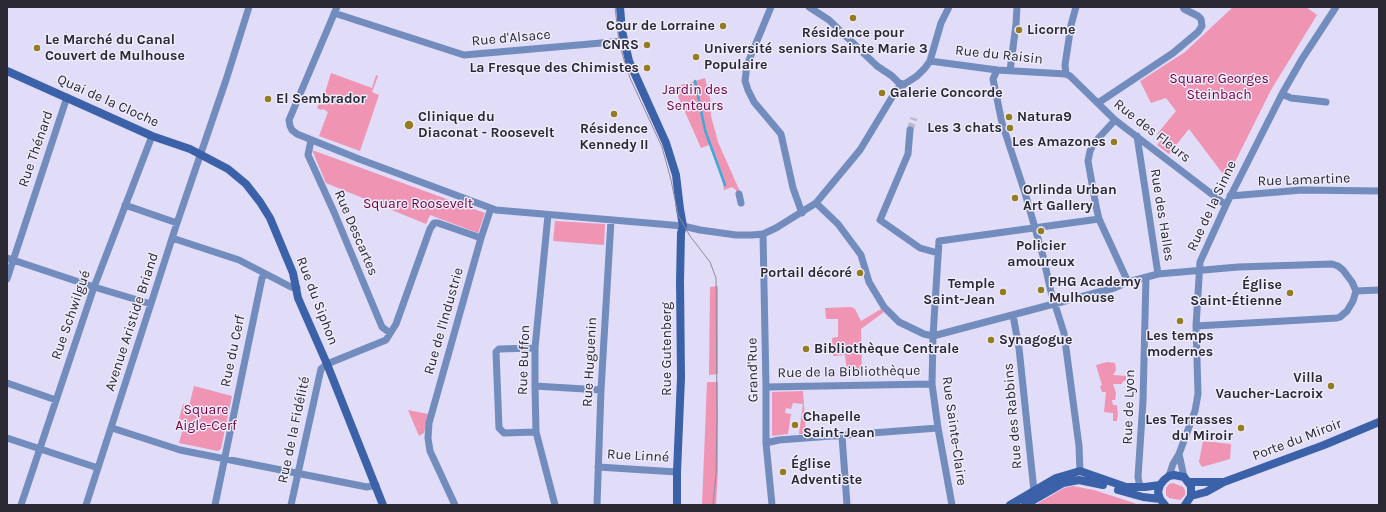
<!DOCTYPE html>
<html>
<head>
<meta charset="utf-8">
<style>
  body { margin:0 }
  #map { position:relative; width:1386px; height:512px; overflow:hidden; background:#e1dcf7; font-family:Karla,sans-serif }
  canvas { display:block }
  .frame { position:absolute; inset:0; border:8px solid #2a2832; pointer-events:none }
</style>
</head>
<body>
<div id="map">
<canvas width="1386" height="512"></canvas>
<div class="frame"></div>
</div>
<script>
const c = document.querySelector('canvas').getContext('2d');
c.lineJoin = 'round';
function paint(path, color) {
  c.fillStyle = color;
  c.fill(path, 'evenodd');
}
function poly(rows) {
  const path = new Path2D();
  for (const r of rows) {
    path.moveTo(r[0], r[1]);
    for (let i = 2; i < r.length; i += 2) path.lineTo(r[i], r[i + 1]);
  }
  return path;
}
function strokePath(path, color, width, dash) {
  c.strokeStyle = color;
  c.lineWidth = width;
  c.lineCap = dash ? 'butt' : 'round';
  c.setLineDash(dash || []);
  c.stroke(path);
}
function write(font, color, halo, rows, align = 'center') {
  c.font = font + ' Karla,sans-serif';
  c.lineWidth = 3;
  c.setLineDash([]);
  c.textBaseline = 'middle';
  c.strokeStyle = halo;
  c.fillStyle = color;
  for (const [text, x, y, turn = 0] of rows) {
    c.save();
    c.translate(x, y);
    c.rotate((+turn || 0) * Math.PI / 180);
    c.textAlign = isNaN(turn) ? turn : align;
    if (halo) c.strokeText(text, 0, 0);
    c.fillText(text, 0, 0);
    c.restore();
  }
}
paint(poly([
  [1233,7,1306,7,1317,15,1271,90,1228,176,1223,174,1189,129,1169,154,1157,145,1163,138,1157,134,1176,111,1166,98,1151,103,1140,81,1185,52],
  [331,73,372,88,376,75,378,76,372,92,379,95,360,151,319,136,328,112,323,109,321,110,317,108,322,96,324,96],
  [705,78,711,102,711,116,718,142,741,194,737,194,736,190,732,187,724,190,722,178,709,145,701,148,674,87],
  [312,150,485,213,478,233,430,215,426,224,326,183],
  [555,221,605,224,604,245,553,241],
  [718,286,718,374,709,375,710,287],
  [851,307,855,309,861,321,881,309,884,312,861,329,862,371,847,372,845,355,833,356,832,338,838,337,838,319,826,319,825,308],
  [1107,362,1115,363,1116,370,1113,375,1126,376,1126,381,1123,381,1122,384,1113,384,1116,393,1115,400,1112,400,1113,405,1117,405,1118,417,1117,417,1117,421,1113,421,1113,413,1104,412,1106,392,1102,392,1100,386,1102,385,1096,365],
  [707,382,718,382,718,469,716,505,702,505],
  [194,386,232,396,221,449,218,451,179,443,185,421,179,419,183,404,189,406],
  [803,391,806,434,799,434,803,404,793,403,791,409,786,408,785,413,791,414,788,434,772,436,772,392],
  [408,410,428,414,424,433,419,436],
  [1203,441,1231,444,1230,459,1202,467,1199,462],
  [1173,483,1183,487,1185,490,1185,495,1180,500,1169,498,1166,495,1166,488,1169,484],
  [1073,486,1094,490,1134,503,1137,505,1035,505,1064,488]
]), '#f094b4');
strokePath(poly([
  [695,81,705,130,725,185]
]), '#3cabd9', 2.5);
strokePath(poly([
  [910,130,914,118]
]), '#bcb8d0', 7, [7, 3.5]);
strokePath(poly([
  [337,7,289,120,290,126,292,130,297,134,359,159,496,210,683,226,700,230,736,235,752,235,763,234,776,228,816,203,860,150,897,89,917,76,925,68,930,61,941,23,949,7],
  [771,7,747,65,745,81,748,90,754,102,781,134,793,188,802,213],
  [809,7,829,20,877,66,892,76,899,83,903,84],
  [334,13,464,55,624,41],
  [930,61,997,70,1066,74,1070,76,1115,120,1226,205],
  [997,70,993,79,1002,123,1025,193,1043,256,1051,292,1064,333,1079,446,1080,471],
  [1010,71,1016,24,1017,7],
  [1066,74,1065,65,1071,25,1076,7],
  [1282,94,1291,98,1326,102],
  [1098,103,1173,53,1198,32,1202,26,1201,19,1198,16,1184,9,1183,7],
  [1115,120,1094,143,1090,151,1088,161,1096,206,1099,219,1128,282],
  [910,130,908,154,880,220,920,248,938,253],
  [1137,136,1158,274],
  [311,140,308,155,334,212,382,327,390,333],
  [739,194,741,203],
  [1230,196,1302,190,1379,191],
  [816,203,838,224,861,255,869,282,884,307,899,322,924,334,933,336,1114,288,1128,282,1158,274,1238,267,1332,264,1338,266,1343,270,1352,282,1356,291],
  [125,205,177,223],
  [548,215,535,348,535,386,536,432,555,505],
  [763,234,766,387,766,443,772,505],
  [172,238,239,260,291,287,297,288],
  [7,258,94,287,151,304],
  [7,279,67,97],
  [1356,291,1379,290],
  [1013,315,1019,348,1034,491],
  [1196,326,1337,318,1340,317,1347,311,1353,301,1356,291],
  [535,348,499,349,496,352,499,428,504,433,536,432],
  [7,383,56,400],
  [535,386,601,390],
  [766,387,932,384],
  [112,428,180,450,367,487,376,485],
  [842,436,847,505],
  [7,438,98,468],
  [766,443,779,440,938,428],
  [1179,454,1184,477],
  [598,467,677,472],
  [1169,476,1173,464,1179,454,1195,411,1198,394,1196,326,1200,262,1226,205,1282,94,1302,59,1336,7],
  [1140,487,1138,477,1143,401,1146,277],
  [21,505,94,287,152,136],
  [86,505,177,223,226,80,249,7],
  [215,505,262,278,265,274],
  [291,505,321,369,327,364,386,340,396,324,430,229,434,223,438,223,481,238],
  [455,505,430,451,428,438,429,423,481,238,491,208],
  [597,505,601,390,611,220],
  [952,505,938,428,932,384,933,336,939,241,1099,219]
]), '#718cbd', 7);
strokePath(poly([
  [620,7,622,31,629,61,666,143,676,175,680,209,683,226,681,233,680,281,681,378,677,472,677,505],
  [7,71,152,136,190,149,228,169,246,184,260,202,270,218,293,273,298,298,327,364,383,505],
  [1189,482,1223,482],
  [1118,490,1143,497,1160,499],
  [1191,496,1206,492,1224,482,1324,445,1379,422],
  [1010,505,1056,478,1080,471,1126,487,1145,487,1160,485],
  [1025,505,1063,483,1079,480,1103,485],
  [1165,505,1160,499,1158,492,1160,485,1164,480,1169,476,1174,475,1184,477,1191,486,1191,496,1185,505]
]), '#3b61a8', 8);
strokePath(poly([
  [615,7,619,42,624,60,630,78,662,147,671,180,678,215,690,236,710,262,716,278,717,419,716,475,713,505]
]), '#8e8a9d', 1);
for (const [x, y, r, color] of [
  [853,18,4,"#947c23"],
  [723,26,4,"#947c23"],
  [1019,30,4,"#947c23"],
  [647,45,4,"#947c23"],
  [37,48,4,"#947c23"],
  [696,57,4,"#947c23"],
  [647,68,4,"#947c23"],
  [882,93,4,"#947c23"],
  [268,99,4,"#947c23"],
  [614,114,4,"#947c23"],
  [1009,117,4,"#947c23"],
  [409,125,5,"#947c23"],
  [1010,128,4,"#947c23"],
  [1114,142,4,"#947c23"],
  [1015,198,4,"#947c23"],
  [1041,231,4,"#947c23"],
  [860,273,4,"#947c23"],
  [1041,290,4,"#947c23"],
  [1003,292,4,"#947c23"],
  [1290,293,4,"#947c23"],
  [1180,321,4,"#947c23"],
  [991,340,4,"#947c23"],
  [806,349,4,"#947c23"],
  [1331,386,4,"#947c23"],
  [795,425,4,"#947c23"],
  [1241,428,4,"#947c23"],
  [783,472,4,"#947c23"]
]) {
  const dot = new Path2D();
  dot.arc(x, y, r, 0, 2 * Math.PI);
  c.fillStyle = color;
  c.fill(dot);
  strokePath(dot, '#eeebfb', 1.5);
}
write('bold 14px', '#2a2832', '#eeebfb', [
  ["Cour de Lorraine",715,26,"right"],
  ["Licorne",1027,30],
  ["Résidence pour",853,33,"center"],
  ["seniors Sainte Marie 3",853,49,"center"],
  ["Le Marché du Canal",45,40],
  ["Couvert de Mulhouse",45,56],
  ["CNRS",639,45,"right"],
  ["Université",704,49],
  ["Populaire",704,65],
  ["La Fresque des Chimistes",639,68,"right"],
  ["Galerie Concorde",890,93],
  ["El Sembrador",276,99],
  ["Clinique du",418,117],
  ["Diaconat - Roosevelt",418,133],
  ["Natura9",1017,117],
  ["Les 3 chats",1002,128,"right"],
  ["Résidence",614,129,"center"],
  ["Kennedy II",614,145,"center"],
  ["Les Amazones",1106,142,"right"],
  ["Orlinda Urban",1023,190],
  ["Art Gallery",1023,206],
  ["Policier",1041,246,"center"],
  ["amoureux",1041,262,"center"],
  ["Portail décoré",852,273,"right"],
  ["PHG Academy",1049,282],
  ["Mulhouse",1049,298],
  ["Temple",995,284,"right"],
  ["Saint-Jean",995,300,"right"],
  ["Église",1282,285,"right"],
  ["Saint-Étienne",1282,301,"right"],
  ["Les temps",1180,336,"center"],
  ["modernes",1180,352,"center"],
  ["Synagogue",999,340],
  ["Bibliothèque Centrale",814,349],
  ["Villa",1323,378,"right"],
  ["Vaucher-Lacroix",1323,394,"right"],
  ["Chapelle",803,417],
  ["Saint-Jean",803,433],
  ["Les Terrasses",1233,420,"right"],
  ["du Miroir",1233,436,"right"],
  ["Église",791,464],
  ["Adventiste",791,480]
], 'left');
write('14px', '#2a2832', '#eeebfb', [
  ["Rue d'Alsace",511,38,-5],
  ["Rue du Raisin",999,55,6],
  ["Quai de la Cloche",108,101,24],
  ["Rue des Fleurs",1152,131,38],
  ["Rue Thénard",36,149,-71],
  ["Rue Lamartine",1304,180,-2],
  ["Rue de la Sinne",1212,206,-65],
  ["Rue des Halles",1162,215,81],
  ["Rue Descartes",356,233,67],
  ["Rue du Siphon",317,301,69],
  ["Rue Schwilgué",71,315,-71],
  ["Rue de l'Industrie",444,321,-74],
  ["Avenue Aristide Briand",132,322,-72],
  ["Rue Gutenberg",667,349,-90],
  ["Rue du Cerf",233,351,-78],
  ["Rue Buffon",524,360,-88],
  ["Rue Huguenin",590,362,-87],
  ["Grand'Rue",753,370,-91],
  ["Rue de la Bibliothèque",849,372,-1],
  ["Rue de Lyon",1129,407,-88],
  ["Rue des Rabbins",1013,416,-95],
  ["Rue de la Fidélité",294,430,-78],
  ["Rue Sainte-Claire",954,431,82],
  ["Porte du Miroir",1297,440,-21],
  ["Rue Linné",638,456,3]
]);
write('14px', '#73003e', '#eeebfb', [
  ["Square Georges",1219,79],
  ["Steinbach",1219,95],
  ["Jardin des",695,90],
  ["Senteurs",695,106],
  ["Square Roosevelt",418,204],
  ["Square",206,410],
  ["Aigle-Cerf",206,426]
]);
</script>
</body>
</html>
